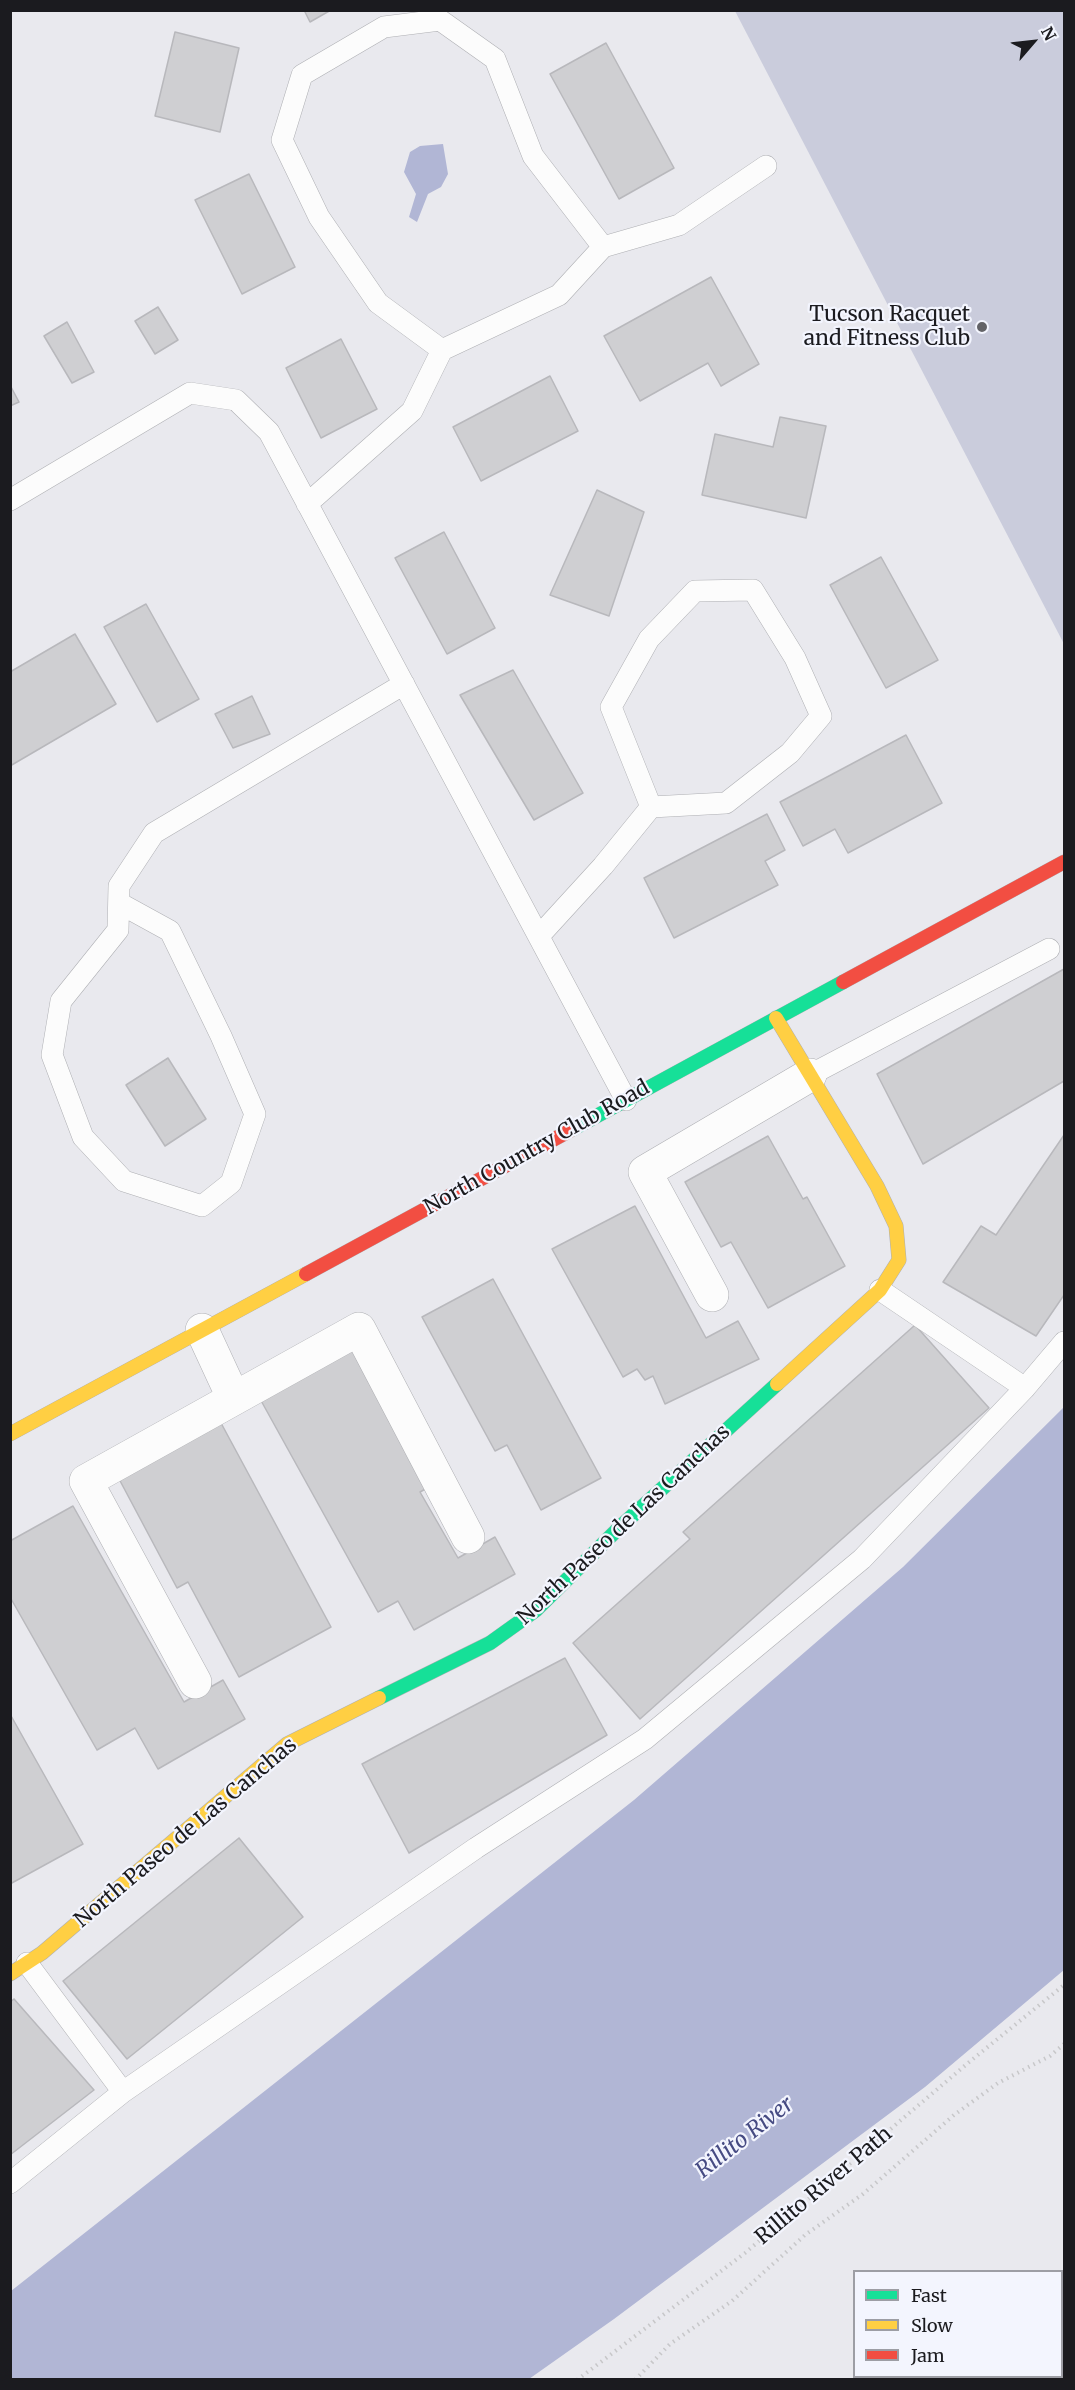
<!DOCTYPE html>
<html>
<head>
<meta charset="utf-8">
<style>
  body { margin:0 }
  #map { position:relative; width:1075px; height:2390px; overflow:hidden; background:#e9e9ee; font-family:Merriweather,serif }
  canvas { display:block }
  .frame { position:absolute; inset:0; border:12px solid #1b1b1f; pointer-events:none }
  .legend { position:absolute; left:853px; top:2270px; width:210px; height:108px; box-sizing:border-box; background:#f3f5fe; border:2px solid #9d9ea5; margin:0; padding:8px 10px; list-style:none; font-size:18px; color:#1b1b1f }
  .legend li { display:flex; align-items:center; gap:12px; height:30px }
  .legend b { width:30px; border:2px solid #9d9ea5 }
  .north { position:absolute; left:1003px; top:12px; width:60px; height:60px; -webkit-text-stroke:4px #f3f5fe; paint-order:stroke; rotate:62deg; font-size:16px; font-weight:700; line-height:24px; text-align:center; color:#1b1b1f }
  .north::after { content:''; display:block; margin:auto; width:21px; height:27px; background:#1b1b1f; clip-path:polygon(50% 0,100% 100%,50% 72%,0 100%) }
</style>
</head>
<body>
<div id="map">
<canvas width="1075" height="2390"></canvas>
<div class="frame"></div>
<ul class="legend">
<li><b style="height:8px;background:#16e098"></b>Fast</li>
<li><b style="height:8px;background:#ffcf43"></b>Slow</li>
<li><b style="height:8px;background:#f24e42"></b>Jam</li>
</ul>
<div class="north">N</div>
</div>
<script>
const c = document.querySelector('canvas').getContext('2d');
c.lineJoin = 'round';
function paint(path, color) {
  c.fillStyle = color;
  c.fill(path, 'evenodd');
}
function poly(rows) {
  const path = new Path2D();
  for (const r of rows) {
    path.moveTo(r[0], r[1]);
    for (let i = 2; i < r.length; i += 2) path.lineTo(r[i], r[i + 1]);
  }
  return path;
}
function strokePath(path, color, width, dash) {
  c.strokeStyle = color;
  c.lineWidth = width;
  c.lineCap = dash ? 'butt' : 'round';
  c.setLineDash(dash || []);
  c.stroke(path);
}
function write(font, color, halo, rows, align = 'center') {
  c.font = font + ' Merriweather,serif';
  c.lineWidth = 4.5;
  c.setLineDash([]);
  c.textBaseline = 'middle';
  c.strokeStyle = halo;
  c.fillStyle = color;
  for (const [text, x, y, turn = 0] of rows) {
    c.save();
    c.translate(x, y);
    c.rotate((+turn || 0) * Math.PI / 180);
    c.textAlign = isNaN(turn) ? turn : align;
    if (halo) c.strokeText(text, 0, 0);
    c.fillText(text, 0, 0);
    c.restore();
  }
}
paint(poly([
  [735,11,1064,11,1064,644]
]), '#caccdc');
paint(poly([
  [443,144,448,174,441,187,428,194,417,222,409,217,416,194,404,172,410,152,420,146],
  [1064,1407,1064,1970,925,2087,614,2319,529,2379,11,2379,11,2291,634,1800,903,1567]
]), '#b1b6d5');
const building = poly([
  [304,10,331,10,310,22,304,10],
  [175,32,239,48,220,132,155,116,175,32],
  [606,43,674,168,619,199,550,74,606,43],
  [249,174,295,267,242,294,195,200,249,174],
  [711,277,759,364,721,386,708,363,640,401,604,336,711,277],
  [158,307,178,340,155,354,135,321,158,307],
  [67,322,94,372,72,383,44,336,67,322],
  [341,339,377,409,321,438,286,368,341,339],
  [550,376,578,431,481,481,453,427,550,376],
  [10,385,19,402,10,406,10,385],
  [780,417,826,426,806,518,702,495,715,434,773,447,780,417],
  [597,490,644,512,609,616,550,595,597,490],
  [444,532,495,628,447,654,395,558,444,532],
  [881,557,938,660,886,688,830,585,881,557],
  [146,604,199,699,157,722,104,627,146,604],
  [75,634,116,704,10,766,10,672,75,634],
  [513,670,583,793,534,820,460,695,513,670],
  [252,696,270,734,233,748,215,714,252,696],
  [906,735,942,803,848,853,835,829,803,846,780,802,906,735],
  [767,814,785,850,765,861,778,885,674,938,644,878,767,814],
  [1064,969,1064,1081,923,1164,877,1074,1064,969],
  [168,1058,206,1119,165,1146,126,1085,168,1058],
  [1064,1135,1064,1295,1036,1336,943,1282,981,1226,996,1235,1064,1135],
  [768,1136,803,1199,807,1197,845,1266,768,1308,731,1242,721,1247,685,1182,768,1136],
  [635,1206,706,1338,738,1321,759,1359,665,1404,653,1376,645,1380,637,1369,623,1377,552,1249,635,1206],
  [493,1279,601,1478,541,1510,507,1445,495,1451,422,1317,493,1279],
  [915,1325,989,1408,640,1719,573,1643,690,1539,683,1532,915,1325],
  [350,1346,429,1487,420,1492,458,1558,495,1537,515,1574,414,1630,398,1601,378,1612,259,1397,350,1346],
  [221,1423,331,1627,239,1677,188,1582,177,1588,118,1477,221,1423],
  [73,1506,184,1702,223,1680,245,1719,158,1769,135,1728,97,1750,10,1597,10,1541,73,1506],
  [565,1658,607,1735,409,1853,362,1764,565,1658],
  [10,1714,83,1844,10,1884,10,1714],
  [239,1838,303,1917,127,2059,63,1981,239,1838],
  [14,1999,94,2090,10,2155,10,2002,14,1999]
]);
paint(building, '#cfcfd2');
strokePath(building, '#b8b8bc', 1.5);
const lane = poly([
  [603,247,679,225,766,166],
  [10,500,190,393,236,400,269,432,626,1100],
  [307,504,412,411,442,350,559,295,603,247,533,156,495,59,440,20,384,27,302,75,282,140,319,217,378,303,442,350],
  [119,903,170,931,221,1036,255,1114,231,1183,202,1206,124,1181,83,1137,52,1055,61,1001,118,930,119,886,154,833,404,684],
  [539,936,603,866,651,807,726,803,790,753,821,716,795,658,753,590,695,591,649,639,611,707,651,807],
  [810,1075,1049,949],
  [880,1290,1025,1388],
  [27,1963,123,2092],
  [10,2183,123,2092,476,1848,645,1739,862,1559,1025,1388,1064,1342]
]);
const street = poly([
  [712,1295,645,1172,810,1075],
  [202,1330,233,1397],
  [195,1682,86,1481,359,1329,468,1537]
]);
const fast = poly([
  [571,1130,843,982],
  [379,1698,490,1643,536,1610,620,1527,777,1384]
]);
const slow = poly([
  [776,1018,877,1186,896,1226,899,1260,880,1290,777,1384],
  [10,1434,306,1274],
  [10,1974,42,1953,287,1744,379,1698]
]);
const jam = poly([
  [843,982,1064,862],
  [306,1274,571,1130]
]);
strokePath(lane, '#aeafb3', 22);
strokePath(street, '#aeafb3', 34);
strokePath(fast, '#aeafb3', 15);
strokePath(slow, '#aeafb3', 15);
strokePath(jam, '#aeafb3', 15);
strokePath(poly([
  [577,2380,745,2253,968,2063,1064,1985],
  [635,2380,670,2344,732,2301,805,2235,863,2194,954,2115,998,2083,1050,2056,1064,2044]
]), '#c7c7c9', 4, [1.5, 4.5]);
strokePath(lane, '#fcfcfc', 21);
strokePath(street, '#fcfcfc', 33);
strokePath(fast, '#16e098', 14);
strokePath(slow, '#ffcf43', 14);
strokePath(jam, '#f24e42', 14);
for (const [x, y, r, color] of [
  [982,327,6,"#636367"]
]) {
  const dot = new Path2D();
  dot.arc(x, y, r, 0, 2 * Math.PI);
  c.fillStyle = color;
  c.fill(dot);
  strokePath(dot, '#f3f5fe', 2);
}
write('21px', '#1b1b1f', '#f3f5fe', [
  ["Tucson Racquet",970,315],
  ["and Fitness Club",970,339]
], 'right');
write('21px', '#1b1b1f', '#f3f5fe', [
  ["North Country Club Road",537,1148,-29],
  ["North Paseo de Las Canchas",624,1525,-43],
  ["North Paseo de Las Canchas",186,1833,-40],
  ["Rillito River Path",824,2186,-40]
]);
write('italic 22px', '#464b83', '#f3f5fe', [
  ["Rillito River",745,2138,-38]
]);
</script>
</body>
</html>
